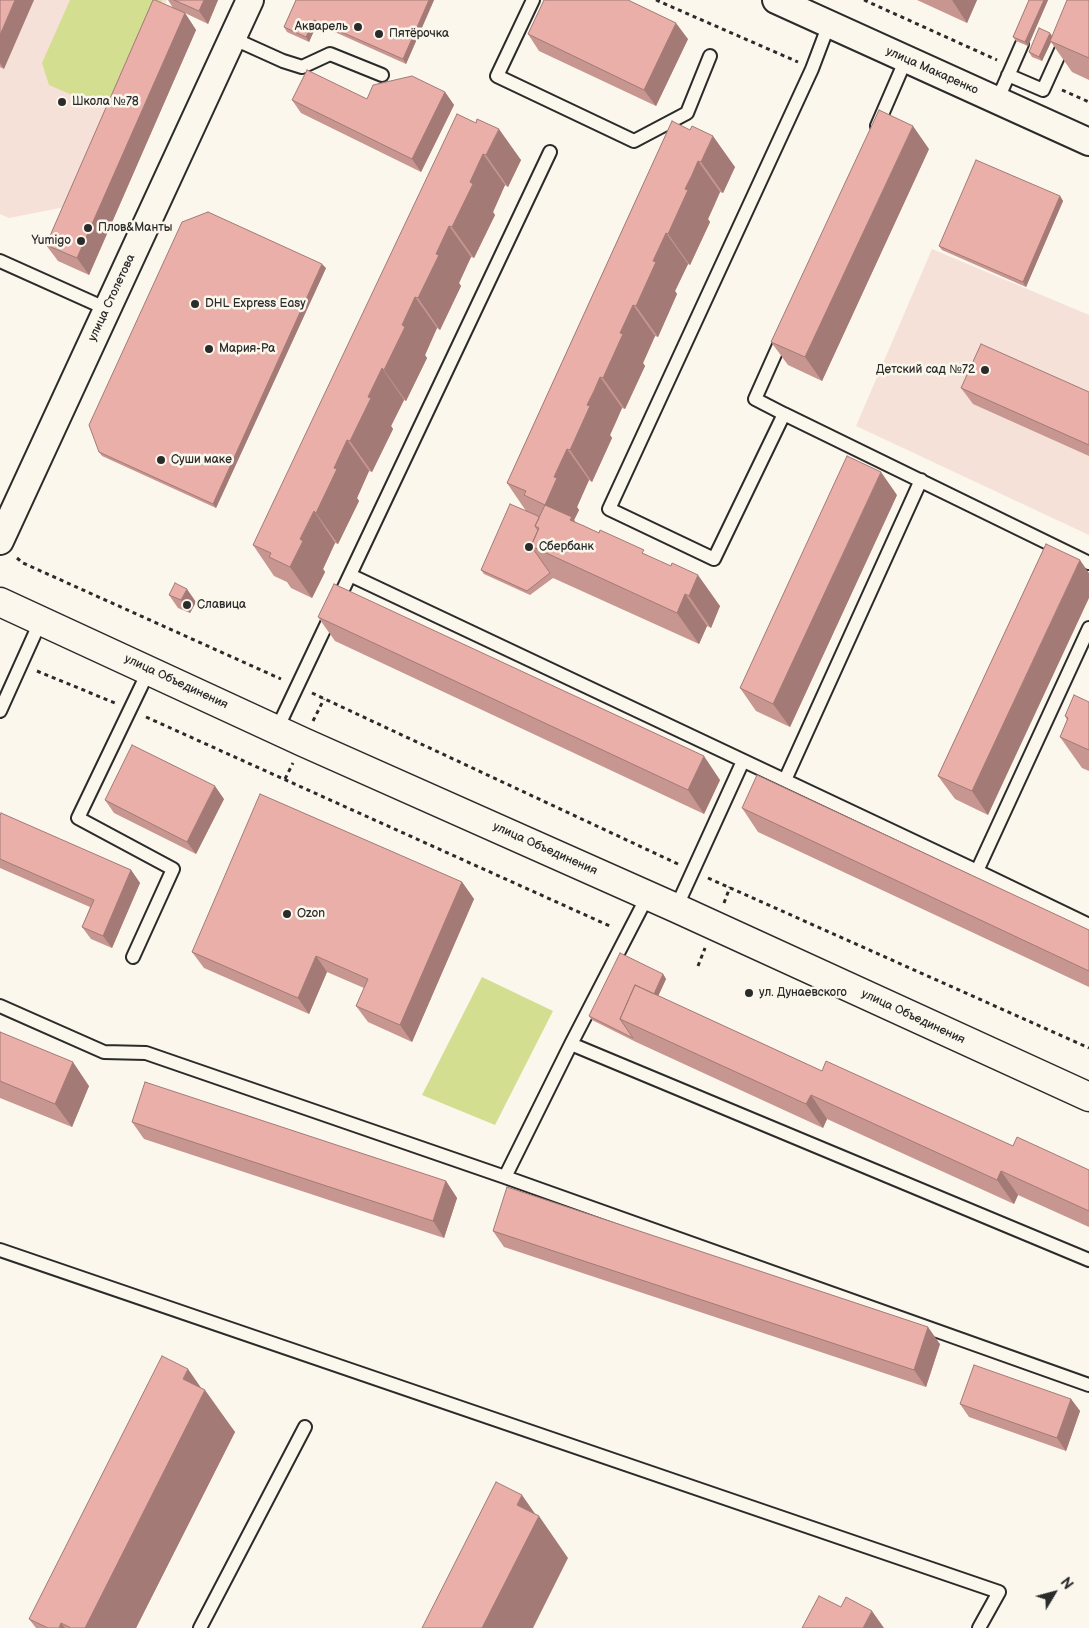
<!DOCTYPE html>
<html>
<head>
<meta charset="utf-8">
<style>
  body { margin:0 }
  #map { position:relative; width:1089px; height:1628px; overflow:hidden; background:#fbf7ec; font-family:"Balsamiq Sans",sans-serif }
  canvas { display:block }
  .north { position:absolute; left:1029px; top:1568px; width:50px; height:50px; -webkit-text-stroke:4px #fbf7ec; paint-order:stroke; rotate:53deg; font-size:14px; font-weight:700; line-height:20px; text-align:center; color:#2b2b2b }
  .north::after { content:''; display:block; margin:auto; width:18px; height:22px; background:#2b2b2b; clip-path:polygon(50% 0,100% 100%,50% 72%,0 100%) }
</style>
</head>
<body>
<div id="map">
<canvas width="1089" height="1628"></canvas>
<div class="north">N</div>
</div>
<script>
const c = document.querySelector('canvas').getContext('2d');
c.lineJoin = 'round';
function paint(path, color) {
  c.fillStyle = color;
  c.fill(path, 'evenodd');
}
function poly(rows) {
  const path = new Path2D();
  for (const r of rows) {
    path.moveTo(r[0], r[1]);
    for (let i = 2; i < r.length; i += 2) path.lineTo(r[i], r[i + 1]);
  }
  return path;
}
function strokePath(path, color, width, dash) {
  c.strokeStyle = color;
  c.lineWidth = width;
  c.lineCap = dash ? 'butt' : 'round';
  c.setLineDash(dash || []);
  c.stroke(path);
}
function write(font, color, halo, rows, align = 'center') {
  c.font = font + ' "Balsamiq Sans",sans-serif';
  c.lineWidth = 5;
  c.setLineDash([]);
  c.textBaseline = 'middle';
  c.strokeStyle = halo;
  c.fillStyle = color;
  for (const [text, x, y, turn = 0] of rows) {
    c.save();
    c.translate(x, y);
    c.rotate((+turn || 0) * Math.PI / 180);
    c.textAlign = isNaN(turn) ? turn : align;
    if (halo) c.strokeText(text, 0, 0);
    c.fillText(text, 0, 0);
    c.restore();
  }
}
paint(poly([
  [0,0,167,0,80,204,9,218,0,214],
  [932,249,1089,315,1089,535,856,426]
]), '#f6e1d8');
paint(poly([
  [70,0,162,0,119,97,95,105,49,85,42,63],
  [482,977,553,1011,495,1125,422,1095]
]), '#d3de91');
const service = poly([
  [533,0,497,76,634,141,687,113,710,56],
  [232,38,283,61,302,67,330,54,382,75],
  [1008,75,1043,90,1066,39],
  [997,101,1022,44],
  [877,126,906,59],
  [0,261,107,309],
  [784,334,755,399,784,414,714,559,609,509,812,69,829,24],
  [784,414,1089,563],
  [350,575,977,871],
  [1089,628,977,871,1089,925],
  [0,711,41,620],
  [277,729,550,152],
  [785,780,921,480],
  [676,908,743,761],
  [133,957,173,869,78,818,149,670],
  [0,1006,104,1052,146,1053,505,1177,571,1044,648,895],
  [571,1044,1089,1260],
  [505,1177,1089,1385],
  [0,1250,999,1592,979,1628],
  [200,1628,305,1427]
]);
const minor = poly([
  [776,0,1089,142],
  [0,541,250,0]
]);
const tertiary = poly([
  [0,602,303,742,676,908,1089,1097]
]);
strokePath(service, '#2b2b2b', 16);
strokePath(minor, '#2b2b2b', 30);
strokePath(tertiary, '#2b2b2b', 31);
strokePath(poly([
  [656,0,798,62],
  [864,0,997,60],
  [1062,90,1089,102],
  [17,558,23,563,281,679],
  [37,671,115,703],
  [312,693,678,864],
  [146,717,612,927],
  [313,721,324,699],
  [285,779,293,763],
  [708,878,1089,1048],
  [724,903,730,887],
  [698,966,705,948]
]), '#2b2b2b', 3, [4, 4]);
strokePath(service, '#fbf7ec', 12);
strokePath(minor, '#fbf7ec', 26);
strokePath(tertiary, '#fbf7ec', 28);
paint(poly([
  [0,0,4,69,0,67],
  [168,0,218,0,208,24,185,13,196,30,89,275,58,261,46,245,173,8],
  [296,0,434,0,406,64,317,24,309,42,287,32,284,27],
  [917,0,977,0,967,23],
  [1029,0,1048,0,1028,46,1016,41,1013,37],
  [1089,0,1089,80,1072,72,1051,42,1042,61,1032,57,1029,52,1052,36],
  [528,34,688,39,656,106,539,51],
  [445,92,454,105,421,172,301,113,292,100,367,99],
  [672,121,735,167,723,193,720,192,714,206,708,219,710,222,690,265,688,264,675,291,677,294,658,337,655,336,643,363,645,366,625,409,622,408,616,422,610,435,612,438,592,482,589,480,577,507,579,510,574,520,575,522,647,555,720,606,711,628,707,626,699,644,553,578,530,595,484,574,481,570,526,511,507,483],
  [476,123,521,160,508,187,505,185,493,212,495,215,474,258,471,257,459,283,461,286,440,330,437,328,425,355,427,358,406,401,404,400,391,426,393,429,372,472,369,471,357,498,359,501,338,544,335,543,323,569,325,572,312,598,291,588,287,582,274,576,253,545],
  [929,149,822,381,788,365,771,342],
  [1060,196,1063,201,1026,287,942,250,939,246],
  [326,268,216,508,102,456,99,452],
  [961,388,1089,392,1089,456,973,404],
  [897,495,790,727,756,711,740,688],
  [1046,544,988,815,955,799,938,776],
  [169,595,196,602,190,613,178,608],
  [318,617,720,780,704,814,335,641],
  [1089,702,1089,771,1082,768,1060,737,1067,720,1065,716],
  [224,799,196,854,114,813,105,800],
  [742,808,1089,930,1089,987,758,832],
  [0,816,131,870,140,883,112,948,91,939,82,927,90,907,0,868],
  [462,882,474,899,412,1042,368,1022,356,1006,364,988,327,972,309,1014,204,968,192,952],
  [663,974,666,979,658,996,822,1071,1013,1146,1089,1170,1089,1227,1018,1195,1014,1204,827,1119,823,1128,636,1042,592,1020,589,1016],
  [0,1032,89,1086,72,1127,0,1098],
  [132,1122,446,1181,457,1198,444,1238,144,1139],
  [493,1231,940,1344,926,1387,504,1247],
  [201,1388,235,1432,136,1628,36,1628,29,1619],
  [1071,1399,1080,1411,1066,1451,969,1417,960,1404]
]), '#c89690');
paint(poly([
  [15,0,34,0,4,69,0,63,0,35],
  [204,0,218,0,208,24,199,11],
  [429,0,434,0,406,64,403,59],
  [952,0,977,0,967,23],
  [1044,0,1048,0,1028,46,1025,42],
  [185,13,196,30,89,275,77,258],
  [314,20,317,24,309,42,306,37],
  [676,23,688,39,656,106,644,90],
  [1050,33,1053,37,1050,41,1051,42,1042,61,1039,57],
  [445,92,454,105,421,172,412,159],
  [913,126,929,149,822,381,805,357],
  [499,129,521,160,508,187,486,155],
  [713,136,735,167,723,193,701,162],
  [483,154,505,185,493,212,495,215,474,258,452,227,470,182],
  [698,161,720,192,708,219,710,222,690,265,668,234,685,189],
  [1060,196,1063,201,1026,287,1023,282],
  [449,226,471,257,459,283,461,286,440,330,418,298,436,254],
  [666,233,688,264,675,291,677,294,658,337,636,306,653,261],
  [322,264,326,268,216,508,213,504],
  [415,297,437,328,425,355,427,358,406,401,384,370,402,325],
  [633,305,655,336,643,363,645,366,625,409,603,378,620,333],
  [382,368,404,400,391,426,393,429,372,472,350,441,368,397],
  [600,377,622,408,610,435,612,438,592,482,570,450,587,405],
  [347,440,369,471,357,498,359,501,338,544,316,513,334,468],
  [567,449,589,480,577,507,579,510,574,520,594,548,545,505,554,477],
  [881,472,897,495,790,727,773,704],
  [314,511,335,543,323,569,325,572,312,598,290,567,300,539],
  [1080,560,1089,573,1089,598,988,815,972,791],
  [698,575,720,606,711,628,689,596],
  [187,589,196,602,190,613,181,600],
  [685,594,707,626,699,644,677,613],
  [704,756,720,780,704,814,688,790],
  [215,786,224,799,196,854,187,842],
  [131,870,140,883,112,948,103,936],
  [462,882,474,899,412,1042,400,1025],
  [316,956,327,972,309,1014,298,998],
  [663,974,666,979,643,1029,638,1027],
  [73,1062,89,1086,72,1127,55,1104],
  [811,1095,827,1119,823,1128,806,1104],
  [1001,1171,1018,1195,1014,1204,997,1180],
  [446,1181,457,1198,444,1238,433,1221],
  [928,1327,940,1344,926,1387,914,1370],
  [188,1369,204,1392,205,1390,235,1432,136,1628,85,1628,183,1379],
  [1071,1399,1080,1411,1066,1451,1057,1438],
  [522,1495,538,1518,539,1516,568,1558,533,1628,482,1628,517,1505],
  [872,1611,884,1628,863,1628],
  [61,1623,65,1628,59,1628]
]), '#a37a76');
const building = poly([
  [0,0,15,0,0,35,0,0],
  [153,0,155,0,185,13,77,258,46,245,153,0],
  [174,0,204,0,199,11,174,0],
  [296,0,429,0,403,59,314,20,306,37,284,27,296,0],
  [544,0,628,0,676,23,644,90,528,34,544,0],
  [1029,0,1044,0,1025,42,1013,37,1029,0],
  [1067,0,1089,0,1089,58,1050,41,1067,0],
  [1039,28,1050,33,1039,57,1029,52,1039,28],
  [307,70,367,99,373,85,412,76,445,92,412,159,292,100,307,70],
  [879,110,913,126,805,357,771,342,879,110],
  [457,114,476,123,477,119,499,129,486,155,483,154,470,182,473,184,452,227,449,226,436,254,439,255,418,298,415,297,402,325,405,327,384,370,382,368,368,397,371,398,350,441,347,440,334,468,337,469,316,513,314,511,300,539,303,541,290,567,269,557,271,553,253,545,457,114],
  [672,121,690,130,692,126,713,136,701,162,698,161,692,175,685,189,688,190,668,234,666,233,653,261,656,262,636,306,633,305,620,333,623,334,603,378,600,377,594,391,587,405,590,406,570,450,567,449,554,477,557,478,545,505,524,495,526,491,507,483,672,121],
  [976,160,1060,196,1023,282,939,246,976,160],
  [208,212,322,264,213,504,99,452,89,425,182,222,208,212],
  [981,344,1089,392,1089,445,961,388,981,344],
  [847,456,881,472,773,704,740,688,847,456],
  [510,504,538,516,539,518,535,526,538,530,531,546,550,573,527,591,481,570,510,504],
  [545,505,572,517,570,520,584,526,599,533,600,530,644,550,642,553,671,566,672,563,698,575,689,596,685,594,677,613,531,546,539,528,535,526,545,505],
  [1046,544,1080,560,972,791,938,776,1046,544],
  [175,583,187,589,181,600,169,595,175,583],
  [334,584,704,756,688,790,318,617,334,584],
  [1074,695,1089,702,1089,750,1060,737,1068,718,1065,716,1074,695],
  [132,745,215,786,187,842,105,800,132,745],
  [757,775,1089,930,1089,971,742,808,757,775],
  [260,794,462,882,400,1025,356,1006,368,979,316,956,298,998,192,952,260,794],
  [1,813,131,870,103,936,82,927,94,900,0,859,0,816,1,813],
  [620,953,663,974,654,994,635,985,620,1019,633,1038,589,1016,620,953],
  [635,985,822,1071,826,1061,1013,1146,1017,1137,1089,1170,1089,1211,1001,1171,997,1180,811,1095,806,1104,620,1019,635,985],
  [0,1032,73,1062,55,1104,0,1081,0,1032],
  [145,1082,446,1181,433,1221,132,1122,145,1082],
  [507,1187,928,1327,914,1370,493,1231,507,1187],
  [162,1356,188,1369,183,1379,205,1390,85,1628,71,1628,61,1623,59,1628,48,1628,29,1619,162,1356],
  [974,1365,1071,1399,1057,1438,960,1404,974,1365],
  [496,1482,522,1495,517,1505,539,1516,482,1628,422,1628,496,1482],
  [819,1596,841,1607,846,1597,872,1611,863,1628,802,1628,819,1596]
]);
paint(building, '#e9afa8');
strokePath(building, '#a37a76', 1);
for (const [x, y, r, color] of [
  [358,27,5,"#2b2b2b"],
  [379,34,5,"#2b2b2b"],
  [62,102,5,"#2b2b2b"],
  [88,228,5,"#2b2b2b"],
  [81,241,5,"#2b2b2b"],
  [195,304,5,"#2b2b2b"],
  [209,349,5,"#2b2b2b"],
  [985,370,5,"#2b2b2b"],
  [161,460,5,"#2b2b2b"],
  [529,547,5,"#2b2b2b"],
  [187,605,5,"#2b2b2b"],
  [287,914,5,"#2b2b2b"],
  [749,993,5,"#2b2b2b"]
]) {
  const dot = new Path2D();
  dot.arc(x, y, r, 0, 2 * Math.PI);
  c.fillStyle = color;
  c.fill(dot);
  strokePath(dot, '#fbf7ec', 2);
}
write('12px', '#2b2b2b', '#fbf7ec', [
  ["Акварель",348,27,"right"],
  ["Пятёрочка",389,34],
  ["Школа №78",72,102],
  ["Плов&Манты",98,228],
  ["Yumigo",71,241,"right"],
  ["DHL Express Easy",205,304],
  ["Мария-Ра",219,349],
  ["Детский сад №72",975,370,"right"],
  ["Суши маке",171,460],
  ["Сбербанк",539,547],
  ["Славица",197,605],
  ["Ozon",297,914],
  ["ул. Дунаевского",759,993]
], 'left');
write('12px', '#2b2b2b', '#fbf7ec', [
  ["улица Макаренко",932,71,24],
  ["улица Столетова",112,298,-65],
  ["улица Объединения",176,682,25],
  ["улица Объединения",545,849,24],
  ["улица Объединения",913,1017,25]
]);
</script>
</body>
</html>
